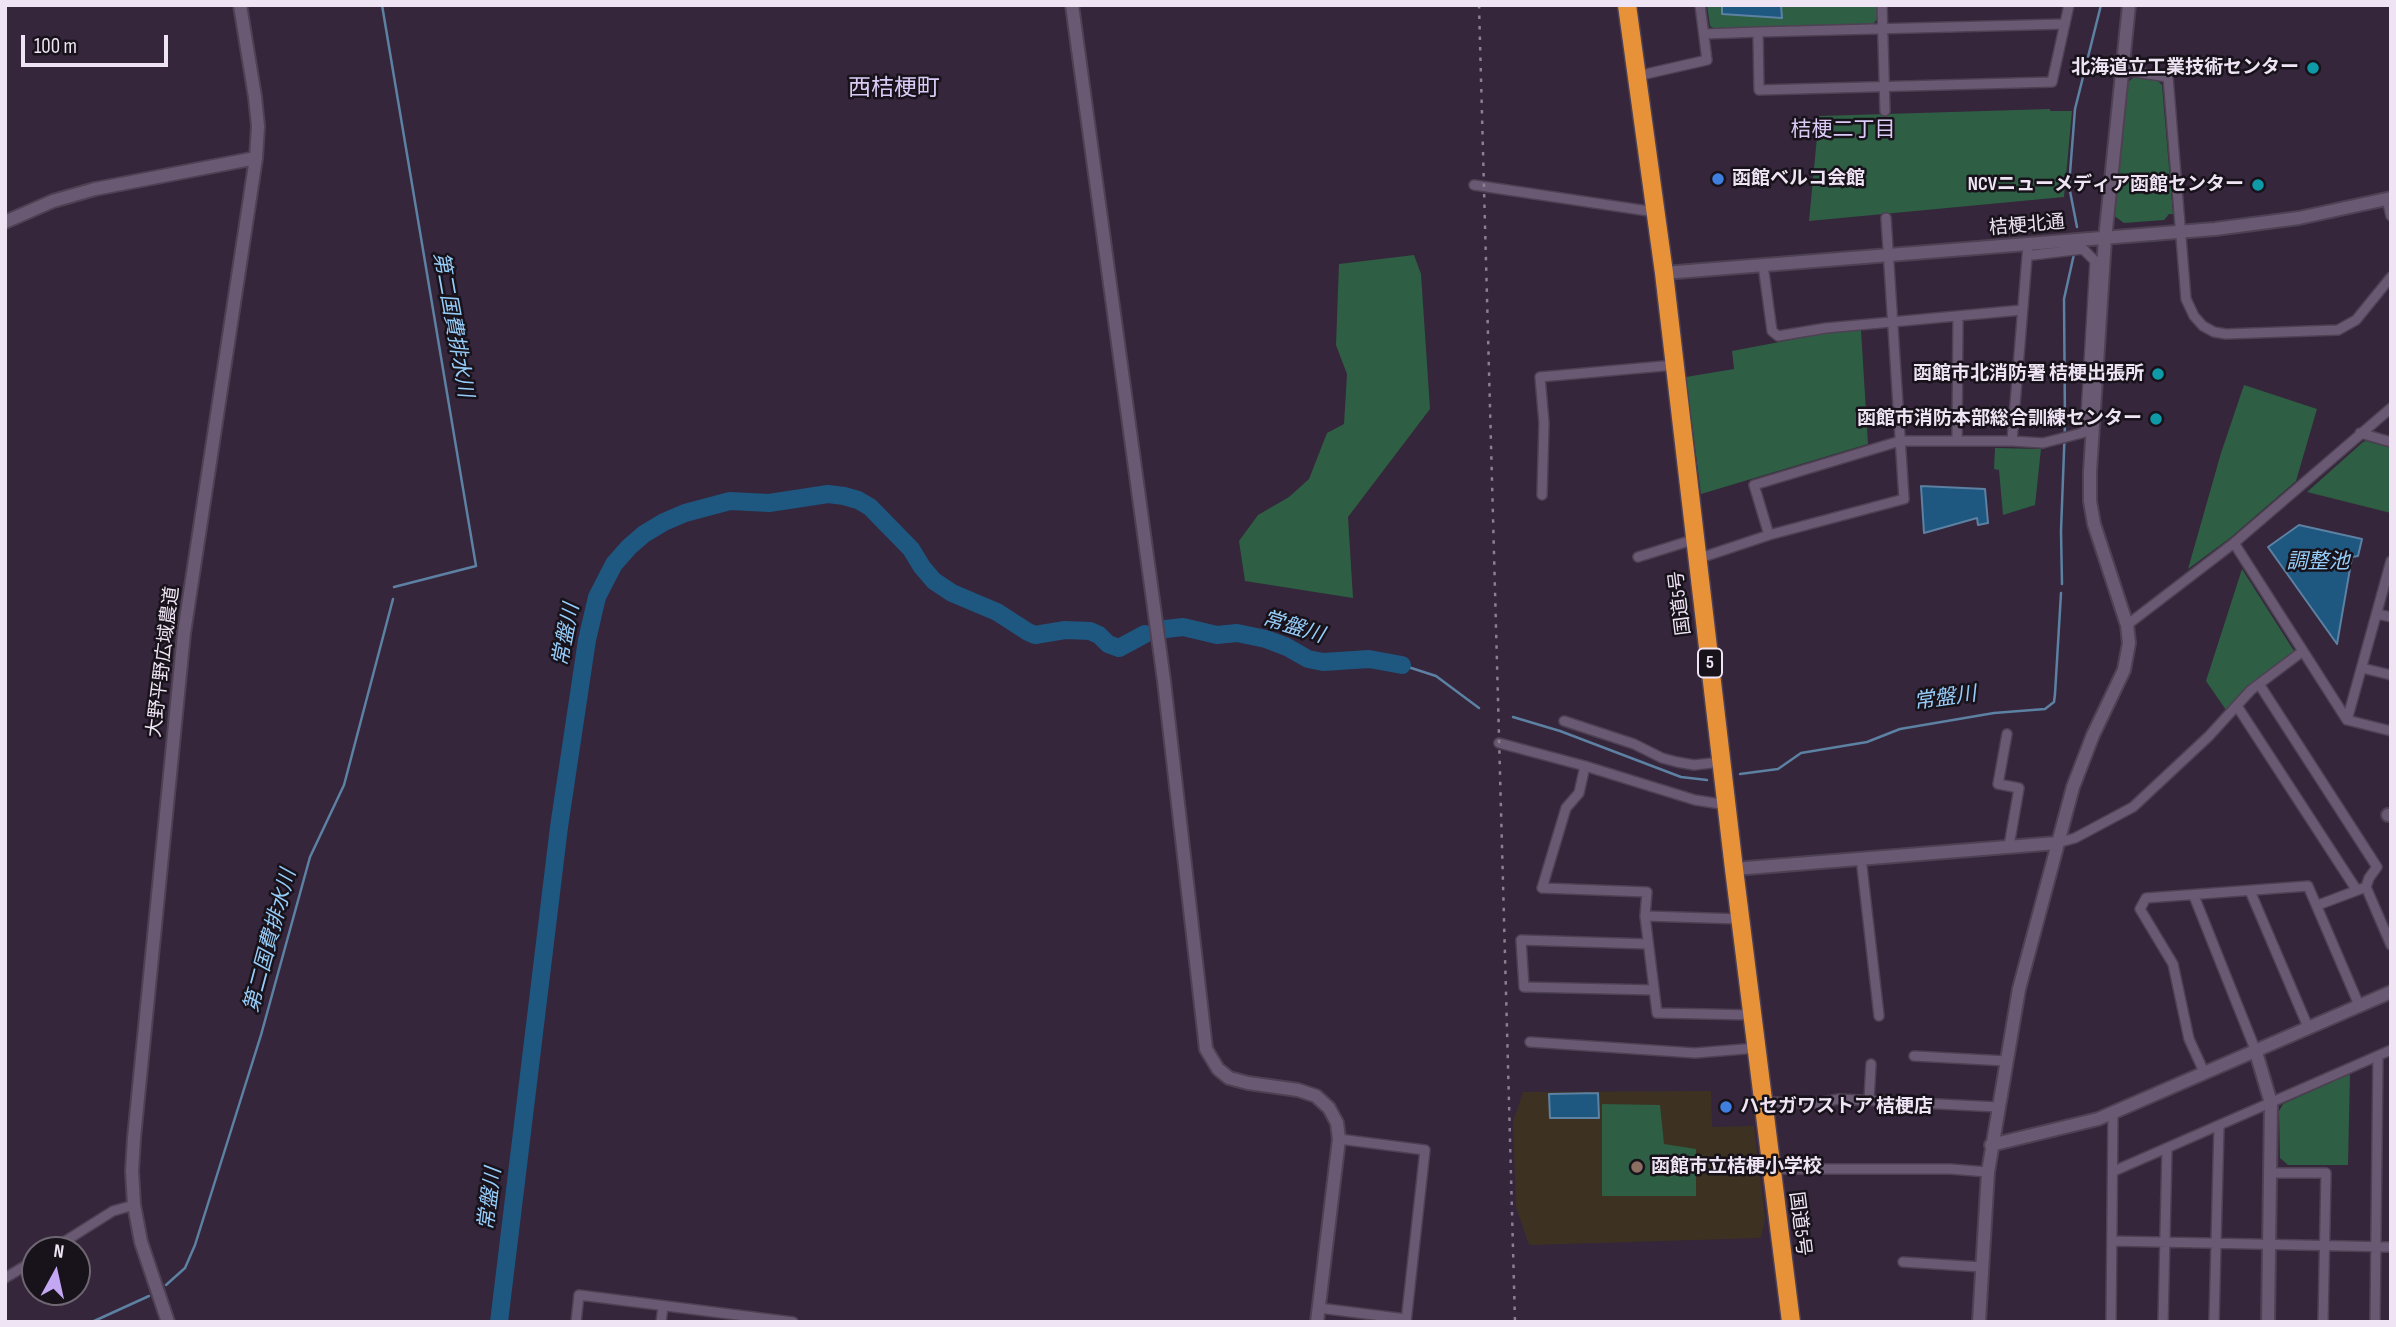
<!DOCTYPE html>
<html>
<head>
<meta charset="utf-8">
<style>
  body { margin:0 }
  #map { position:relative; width:2396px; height:1327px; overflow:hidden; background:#35263b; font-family:"Sofia Sans Condensed",sans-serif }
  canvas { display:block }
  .frame { position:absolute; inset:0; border:7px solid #eee4f3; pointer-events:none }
  .north { position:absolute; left:21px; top:1236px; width:70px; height:70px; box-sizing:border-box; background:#18121b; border:2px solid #6e6671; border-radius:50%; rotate:8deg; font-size:19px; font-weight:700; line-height:28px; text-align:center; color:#eee4f3 }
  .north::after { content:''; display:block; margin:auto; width:24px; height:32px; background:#c3a7f2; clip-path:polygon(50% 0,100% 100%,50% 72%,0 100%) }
  .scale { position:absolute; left:21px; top:35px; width:147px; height:32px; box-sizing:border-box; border:4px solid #eee4f3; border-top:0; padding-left:9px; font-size:21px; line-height:24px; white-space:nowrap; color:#eee4f3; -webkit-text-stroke:5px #18121b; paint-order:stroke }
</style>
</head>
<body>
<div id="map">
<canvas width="2396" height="1327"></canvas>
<div class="frame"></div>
<div class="north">N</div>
<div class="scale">100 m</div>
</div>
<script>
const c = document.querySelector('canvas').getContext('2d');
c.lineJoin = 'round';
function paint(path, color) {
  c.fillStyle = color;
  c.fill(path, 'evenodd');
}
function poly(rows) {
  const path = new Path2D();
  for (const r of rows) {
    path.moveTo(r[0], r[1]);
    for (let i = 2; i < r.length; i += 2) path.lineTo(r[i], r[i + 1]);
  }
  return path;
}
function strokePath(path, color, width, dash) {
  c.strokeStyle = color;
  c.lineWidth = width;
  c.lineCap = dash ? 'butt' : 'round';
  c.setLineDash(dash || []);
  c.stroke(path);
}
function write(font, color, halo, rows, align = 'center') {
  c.font = font + ' "Sofia Sans Condensed","Noto Sans JP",sans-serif';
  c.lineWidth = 5;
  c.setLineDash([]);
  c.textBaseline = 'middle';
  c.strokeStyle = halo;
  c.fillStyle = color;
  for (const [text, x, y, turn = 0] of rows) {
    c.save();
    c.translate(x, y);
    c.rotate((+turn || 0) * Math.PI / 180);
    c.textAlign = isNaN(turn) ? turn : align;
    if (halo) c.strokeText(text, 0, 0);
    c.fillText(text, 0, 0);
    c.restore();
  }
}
paint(poly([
  [1711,1091,1712,1127,1754,1126,1765,1218,1761,1238,1529,1245,1516,1207,1513,1122,1523,1092]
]), '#3d3222');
paint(poly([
  [1707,5,1877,5,1878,18,1873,24,1715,29,1710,26],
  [2134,77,2157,80,2162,85,2173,214,2169,214,2164,220,2124,223,2113,215,2127,83],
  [2050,109,2050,111,2072,111,2064,197,1809,221,1819,116],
  [1414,255,1421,274,1430,409,1348,517,1353,598,1245,581,1239,541,1258,515,1289,497,1309,479,1327,433,1344,424,1347,374,1336,345,1339,264],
  [1861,330,1868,444,1701,494,1686,377,1734,369,1732,351,1827,333],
  [2244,385,2317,409,2296,481,2230,538,2188,569,2221,453],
  [2366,441,2391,448,2391,513,2307,492,2363,442],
  [1995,448,2041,449,2035,505,2003,515,1999,470,1994,469],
  [2242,569,2294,651,2243,690,2226,710,2206,681],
  [2350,1074,2348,1165,2288,1165,2280,1158,2279,1111,2283,1104],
  [1602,1104,1660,1105,1664,1144,1696,1149,1696,1196,1602,1196]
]), '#2e5e43');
const water = poly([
  [1722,5,1781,5,1782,18,1722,14,1722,5],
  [1921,486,1985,489,1988,523,1978,525,1977,518,1924,533,1921,486],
  [2299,525,2362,539,2358,556,2352,557,2337,644,2268,547,2299,525],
  [1598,1093,1599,1118,1550,1118,1549,1094,1598,1093]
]);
paint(water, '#1e5780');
strokePath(water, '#5c81a2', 2);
strokePath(poly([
  [382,5,476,566,394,587],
  [2077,227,2069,186,2075,109,2101,5],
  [2062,584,2061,531,2065,425,2064,299,2074,254],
  [1402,665,1436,676,1479,708],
  [1513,717,1560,731,1681,777,1707,780],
  [1740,774,1778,769,1801,753,1867,742,1900,729,1994,713,2045,709,2054,702,2055,694,2061,593],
  [166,1285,185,1268,195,1245,261,1035,310,857,344,785,393,599],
  [92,1322,149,1296]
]), '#5c81a2', 2.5);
strokePath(poly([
  [1166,629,1183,627,1217,635,1237,633,1266,639,1287,647,1308,659,1323,662,1369,659,1402,665],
  [499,1322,559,827,587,640,597,597,614,564,629,547,644,534,664,522,685,513,730,501,769,503,828,494,844,496,858,500,870,507,911,549,922,567,934,581,952,593,997,612,1028,632,1035,635,1065,630,1090,631,1099,635,1108,644,1119,648,1145,634]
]), '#1e5780', 18);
const street = poly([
  [1882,5,1885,111],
  [1758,32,2065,24],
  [1704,34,1758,32,1759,90,2052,82,2069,5],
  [2121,70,2168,77,2186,299,2194,316,2203,326,2214,332,2226,334,2338,330,2356,320,2391,277],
  [1637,76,1707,60,1700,5],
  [1474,185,1655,212],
  [2387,199,2391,216],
  [2033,255,2083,249,2095,261,2085,432],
  [1763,265,1772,331,1778,336,1826,328,2022,310],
  [2360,433,2391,442],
  [1957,441,1958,316],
  [2012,441,2043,443,2090,431],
  [1542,495,1544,423,1540,377,1675,365],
  [1769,535,1754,485,1900,441,2012,441,2028,245],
  [2234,543,2347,720,2391,731],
  [1638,557,1686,542,1695,541],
  [1697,559,1769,535,1904,499,1886,218],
  [2377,614,2391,617],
  [2127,625,2234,543,2391,408],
  [2362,668,2391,675],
  [2259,684,2377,867,2369,878,2366,887],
  [2237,706,2356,889],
  [2347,720,2391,561],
  [1564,721,1634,744,1662,758,1677,762,1694,765,1721,762],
  [2007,734,1998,784,2019,788,2009,846],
  [1499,743,1585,766,1695,800,1727,805],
  [1585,766,1579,793,1566,808,1542,888,1647,892,1645,916,1657,1013,1752,1015],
  [2057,843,2075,838,2133,807,2209,736,2251,690,2303,651],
  [1861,858,1879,1016],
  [2250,891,2308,1027],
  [2194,896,2255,1049],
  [2318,905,2366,887,2391,945],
  [1645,916,1740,919],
  [1648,944,1521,940,1524,987,1654,990],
  [1530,1042,1695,1053,1757,1048],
  [1914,1056,2006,1061],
  [2204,1072,2189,1039,2173,964,2140,909,2146,898,2308,886,2359,1005],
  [1869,1100,1871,1064],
  [1763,1102,1817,1103,1839,1099,1998,1107],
  [1339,1139,1425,1150,1406,1322],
  [1771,1169,1950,1169,1988,1172],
  [2114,1171,2391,1050],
  [2271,1173,2326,1173,2323,1322],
  [2112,1241,2391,1247],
  [51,1250,113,1211,134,1205],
  [1903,1262,1982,1267],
  [5,1278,35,1260],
  [1319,1308,1406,1319],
  [576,1322,579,1295,793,1322],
  [661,1322,663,1307],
  [2111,1322,2113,1113],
  [2163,1322,2167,1149],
  [2214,1322,2219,1126],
  [2375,1322,2378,1056]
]);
const secondary = poly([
  [1072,5,1164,681,1206,1049,1218,1069,1229,1078,1248,1083,1298,1090,1316,1096,1329,1108,1337,1123,1339,1139,1317,1322],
  [5,222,53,201,95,189,256,158],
  [1664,273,2215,229,2299,218,2391,198],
  [2388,815,2391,815],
  [1734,869,2057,843],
  [2255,1049,2271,1103,2268,1322],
  [1991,1145,2098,1119,2391,992],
  [168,1322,141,1242,134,1205,132,1171,134,1138,184,633,256,158,258,126,255,97,240,5],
  [1979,1322,1988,1172,2019,989,2073,787,2093,735,2124,670,2129,643,2127,625,2094,524,2090,501,2090,472,2105,239,2129,5]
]);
const highway = poly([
  [1627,5,1664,273,1734,869,1791,1322]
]);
strokePath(street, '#4e4154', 12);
strokePath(secondary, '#4e4154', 16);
strokePath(highway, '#4e4154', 21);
strokePath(street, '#6a5972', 9);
strokePath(secondary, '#6a5972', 12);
strokePath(highway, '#e79239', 18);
strokePath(poly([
  [1479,5,1515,1322]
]), '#8c7f91', 2.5, [3.5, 7]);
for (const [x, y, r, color] of [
  [2313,68,7,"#0f9aa8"],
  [1718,179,7,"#3f7fe0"],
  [2258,185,7,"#0f9aa8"],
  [2158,374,7,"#0f9aa8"],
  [2156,419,7,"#0f9aa8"],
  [1726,1107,7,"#3f7fe0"],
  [1637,1167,7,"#8d6e63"]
]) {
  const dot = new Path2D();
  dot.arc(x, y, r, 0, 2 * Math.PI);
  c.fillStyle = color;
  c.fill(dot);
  strokePath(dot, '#18121b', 2.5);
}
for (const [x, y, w] of [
  [1710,663,24]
]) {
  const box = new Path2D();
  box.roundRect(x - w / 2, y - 14.5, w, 29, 5);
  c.fillStyle = '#18121b';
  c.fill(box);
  strokePath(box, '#eee4f3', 2);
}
write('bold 18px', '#eee4f3', null, [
  ["5",1710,663]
]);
write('bold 19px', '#eee4f3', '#18121b', [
  ["北海道立工業技術センター",2299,68],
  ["函館ベルコ会館",1732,179,"left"],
  ["NCVニューメディア函館センター",2244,185],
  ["函館市北消防署 桔梗出張所",2144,374],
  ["函館市消防本部総合訓練センター",2142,419],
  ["ハセガワストア 桔梗店",1740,1107,"left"],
  ["函館市立桔梗小学校",1651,1167,"left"]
], 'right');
write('19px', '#eee4f3', '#18121b', [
  ["桔梗北通",2027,226,-5],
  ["国道5号",1681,603,-97],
  ["大野平野広域農道",164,662,-83],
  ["国道5号",1799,1224,83]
]);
write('21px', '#dacbf6', '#18121b', [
  ["桔梗二丁目",1843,131]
]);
write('italic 21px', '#96cdf9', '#18121b', [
  ["第二国費排水川",452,325,80],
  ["調整池",2318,563],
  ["常盤川",1293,628,17],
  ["常盤川",567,635,-79],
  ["常盤川",1945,699,-8],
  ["第二国費排水川",271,941,-75],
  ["常盤川",491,1199,-83]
]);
write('23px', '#dacbf6', '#18121b', [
  ["西桔梗町",894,89]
]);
</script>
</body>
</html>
